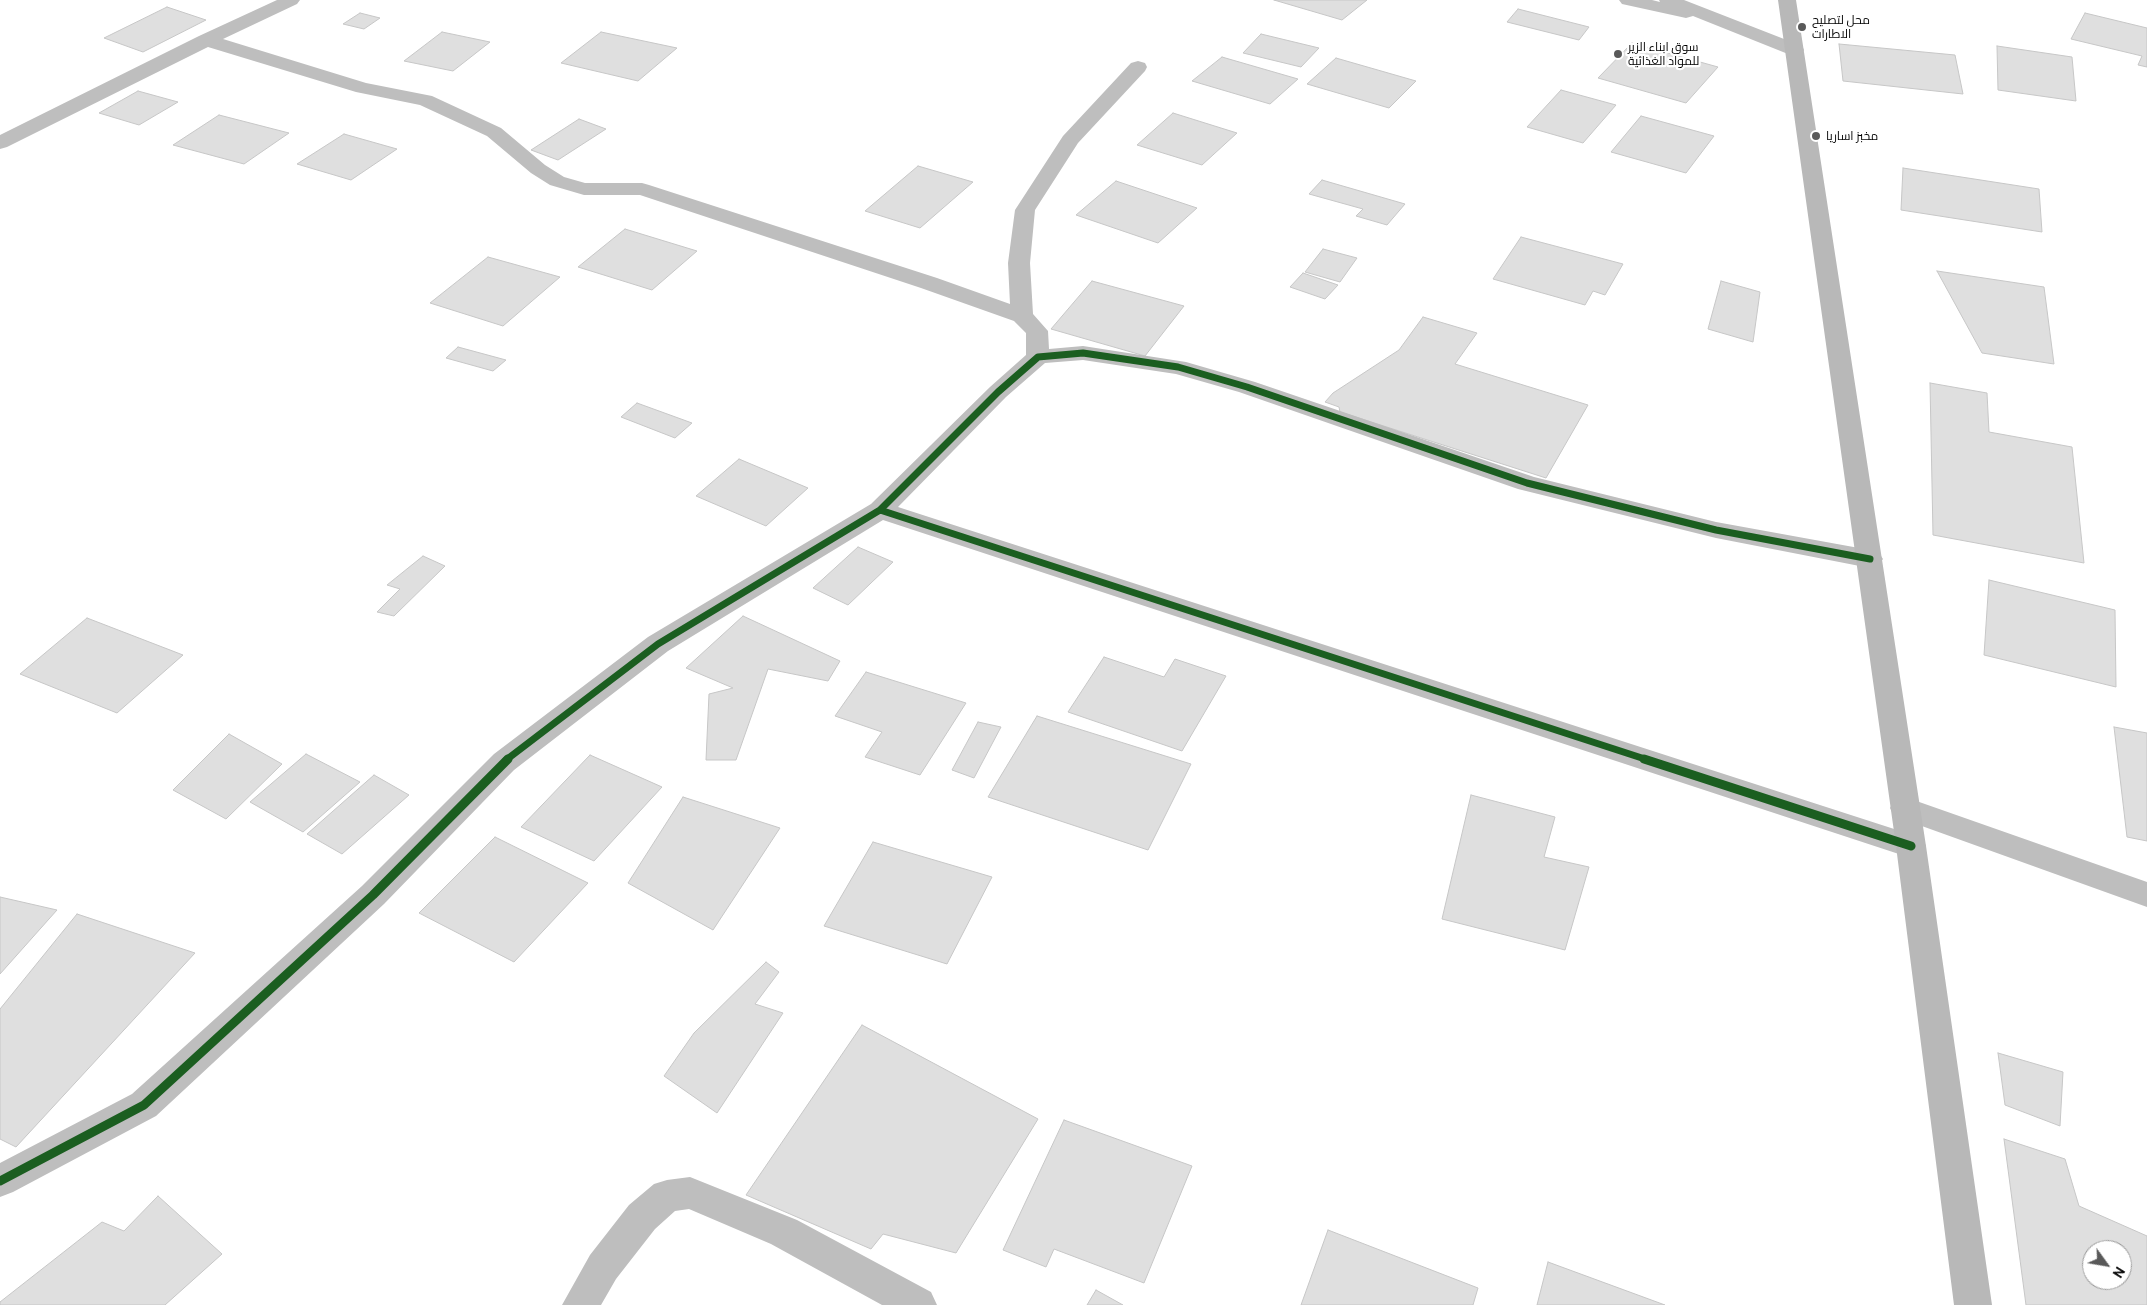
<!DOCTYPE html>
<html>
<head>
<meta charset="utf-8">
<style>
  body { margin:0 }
  #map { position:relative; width:2147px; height:1305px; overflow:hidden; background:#fff; font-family:Cabin,sans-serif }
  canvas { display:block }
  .north { position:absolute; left:2082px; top:1240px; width:50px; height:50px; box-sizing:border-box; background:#fff; border:1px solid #999; border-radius:50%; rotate:122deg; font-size:14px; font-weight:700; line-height:20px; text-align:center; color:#000 }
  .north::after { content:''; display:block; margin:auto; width:18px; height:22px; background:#595959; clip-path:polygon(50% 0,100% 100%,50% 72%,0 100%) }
</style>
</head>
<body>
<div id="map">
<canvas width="2147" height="1305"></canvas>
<div class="north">N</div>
</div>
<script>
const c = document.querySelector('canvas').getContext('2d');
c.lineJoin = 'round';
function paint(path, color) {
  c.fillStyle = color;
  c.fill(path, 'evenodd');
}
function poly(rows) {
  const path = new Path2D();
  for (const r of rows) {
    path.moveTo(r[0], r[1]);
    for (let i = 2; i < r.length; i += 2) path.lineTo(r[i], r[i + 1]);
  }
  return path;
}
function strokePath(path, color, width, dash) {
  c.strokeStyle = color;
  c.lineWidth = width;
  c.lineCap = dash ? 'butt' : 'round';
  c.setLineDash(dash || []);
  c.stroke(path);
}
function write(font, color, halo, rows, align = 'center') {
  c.font = font + ' Cabin,Cairo,sans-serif';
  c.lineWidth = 4.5;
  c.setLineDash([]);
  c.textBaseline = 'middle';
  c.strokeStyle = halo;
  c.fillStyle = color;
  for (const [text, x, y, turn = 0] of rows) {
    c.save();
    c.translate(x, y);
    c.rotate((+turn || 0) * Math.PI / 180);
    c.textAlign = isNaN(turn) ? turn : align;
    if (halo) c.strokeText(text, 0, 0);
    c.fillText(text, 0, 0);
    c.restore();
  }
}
const building = poly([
  [1274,0,1367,0,1342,20,1274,0],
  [167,7,206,20,143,52,104,38,167,7],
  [1518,9,1589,27,1579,40,1507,22,1518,9],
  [360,13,380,18,364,29,343,24,360,13],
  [2085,13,2147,28,2147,67,2138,65,2142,56,2071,39,2085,13],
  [442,32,490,42,453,71,404,61,442,32],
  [601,32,677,48,638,81,561,63,601,32],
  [1261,34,1319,48,1301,67,1243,53,1261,34],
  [1632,43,1718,67,1686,103,1598,78,1632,43],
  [1839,44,1955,55,1963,94,1843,81,1839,44],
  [1997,46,2072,57,2076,101,1998,90,1997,46],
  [1222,57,1298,79,1270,104,1192,81,1222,57],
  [1336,58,1416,81,1389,108,1307,84,1336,58],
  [1561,90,1616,105,1583,143,1527,127,1561,90],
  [138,91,178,102,139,125,99,113,138,91],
  [1173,113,1237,133,1202,165,1137,145,1173,113],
  [219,115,289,133,244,164,173,145,219,115],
  [1641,116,1714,136,1686,173,1611,152,1641,116],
  [579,119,606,129,558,160,531,150,579,119],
  [344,134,397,149,351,180,297,164,344,134],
  [918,166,973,182,920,228,865,211,918,166],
  [1903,168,2039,189,2042,232,1901,210,1903,168],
  [1322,180,1405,204,1387,225,1356,216,1363,209,1309,194,1322,180],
  [1116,181,1197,208,1158,243,1076,215,1116,181],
  [625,229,697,251,652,290,578,267,625,229],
  [1521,237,1623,264,1605,295,1593,291,1585,305,1493,279,1521,237],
  [1323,249,1357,258,1340,282,1305,272,1323,249],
  [488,257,560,277,503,326,430,303,488,257],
  [1937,271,2044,287,2054,364,1982,353,1937,271],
  [1303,273,1338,285,1325,299,1290,287,1303,273],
  [1092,281,1184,306,1145,356,1051,329,1092,281],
  [1721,281,1760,292,1753,342,1708,329,1721,281],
  [1423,317,1477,333,1455,364,1588,405,1546,478,1340,412,1339,407,1325,402,1333,393,1399,350,1423,317],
  [458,347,506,360,493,371,446,358,458,347],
  [1930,383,1987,393,1989,432,2072,447,2084,563,1933,535,1930,383],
  [637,403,692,423,675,438,621,417,637,403],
  [739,459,808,488,766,526,696,496,739,459],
  [858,547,893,562,848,605,813,588,858,547],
  [423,556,445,566,394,616,377,612,400,589,387,585,423,556],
  [1989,580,2115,610,2116,687,1984,655,1989,580],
  [743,616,840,661,828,681,768,669,736,760,706,760,709,694,733,688,686,668,743,616],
  [87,618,183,655,117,713,20,674,87,618],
  [1104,657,1164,677,1175,659,1226,676,1182,751,1068,712,1104,657],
  [866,672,966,703,920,775,865,757,882,732,835,716,866,672],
  [1037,716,1191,764,1148,850,988,797,1037,716],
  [978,722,1001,727,974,778,952,770,978,722],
  [2114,727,2147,733,2147,841,2127,837,2114,727],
  [229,734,282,764,226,819,173,790,229,734],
  [306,754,360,782,303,832,250,802,306,754],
  [590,755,662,787,594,861,521,827,590,755],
  [374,775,409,795,342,854,307,834,374,775],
  [1471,795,1555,817,1544,857,1589,867,1565,950,1442,919,1471,795],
  [683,797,780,828,713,930,628,883,683,797],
  [495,837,588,883,514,962,419,913,495,837],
  [873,842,992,877,947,964,824,926,873,842],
  [0,897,57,910,0,974,0,897],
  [77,914,195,953,16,1147,0,1139,0,1009,77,914],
  [766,962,779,972,755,1004,783,1013,717,1113,664,1076,694,1033,766,962],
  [862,1025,1038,1119,956,1253,883,1234,871,1249,746,1195,862,1025],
  [1998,1053,2063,1072,2060,1126,2005,1105,1998,1053],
  [1064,1120,1192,1166,1144,1283,1054,1249,1046,1267,1003,1250,1064,1120],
  [2004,1139,2065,1159,2079,1206,2147,1236,2147,1305,2026,1305,2004,1139],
  [2092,1250,2122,1250,2122,1280,2092,1280,2092,1250],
  [158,1196,222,1254,165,1305,0,1305,0,1302,102,1222,124,1231,158,1196],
  [1328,1230,1478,1288,1473,1305,1301,1305,1328,1230],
  [1548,1262,1665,1305,1537,1305,1548,1262],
  [1096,1290,1123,1305,1087,1305,1096,1290]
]);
paint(building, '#dfdfdf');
strokePath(building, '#c7c7c7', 1);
paint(poly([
  [277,0,300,0,297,4,223,39,366,83,432,96,501,128,545,165,564,177,585,183,642,183,649,185,937,278,1010,304,1008,263,1015,210,1063,136,1131,63,1138,61,1145,63,1147,67,1145,71,1078,143,1035,210,1030,263,1033,314,1048,331,1049,349,1083,346,1186,362,1255,382,1534,477,1716,522,1870,550,1879,553,1883,559,1879,565,1870,568,1716,538,1518,489,1239,392,1176,374,1083,360,1045,363,1006,397,898,507,1922,838,1926,846,1922,854,1911,858,883,520,668,651,514,770,384,904,156,1116,13,1192,0,1197,0,1163,132,1094,362,886,494,754,648,637,871,504,990,387,1026,355,1026,333,1014,321,921,288,640,195,584,195,550,185,531,173,487,136,420,105,356,92,208,47,7,147,0,149,0,135,199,36,277,0],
  [1619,0,1652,0,1660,2,1659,0,1684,0,1802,46,1804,50,1802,54,1795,56,1788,54,1693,16,1686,18,1622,4,1619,0],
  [1905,797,2147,882,2147,907,1894,816,1890,808,1894,800,1905,797],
  [690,1177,797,1220,931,1292,937,1305,882,1305,771,1244,689,1209,675,1211,655,1229,616,1279,601,1305,562,1305,590,1255,629,1205,654,1184,667,1180,690,1177]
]), '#bebebe');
paint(poly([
  [1778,0,1796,0,1926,846,1992,1305,1954,1305,1896,846,1778,0]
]), '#b8b8b8');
strokePath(poly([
  [880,510,1648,760],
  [506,760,658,644,880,510,998,392,1038,357,1083,353,1178,367,1247,387,1527,483,1716,530,1870,559]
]), '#1b5e20', 7);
strokePath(poly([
  [1644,759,1911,846],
  [0,1181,144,1105,373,895,508,759]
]), '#1b5e20', 9);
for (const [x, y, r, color] of [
  [1802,27,5,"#595959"],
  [1618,54,5,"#595959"],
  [1816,136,5,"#595959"]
]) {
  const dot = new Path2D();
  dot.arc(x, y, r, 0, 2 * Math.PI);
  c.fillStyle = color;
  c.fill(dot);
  strokePath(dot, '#fff', 2);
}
write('12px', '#000', '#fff', [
  ["محل لتصليح",1812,20],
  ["الاطارات",1812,34],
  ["سوق ابناء الزير",1628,47],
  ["للمواد الغذائية",1628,61],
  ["مخبز اساريا",1826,136]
], 'left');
</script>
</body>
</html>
